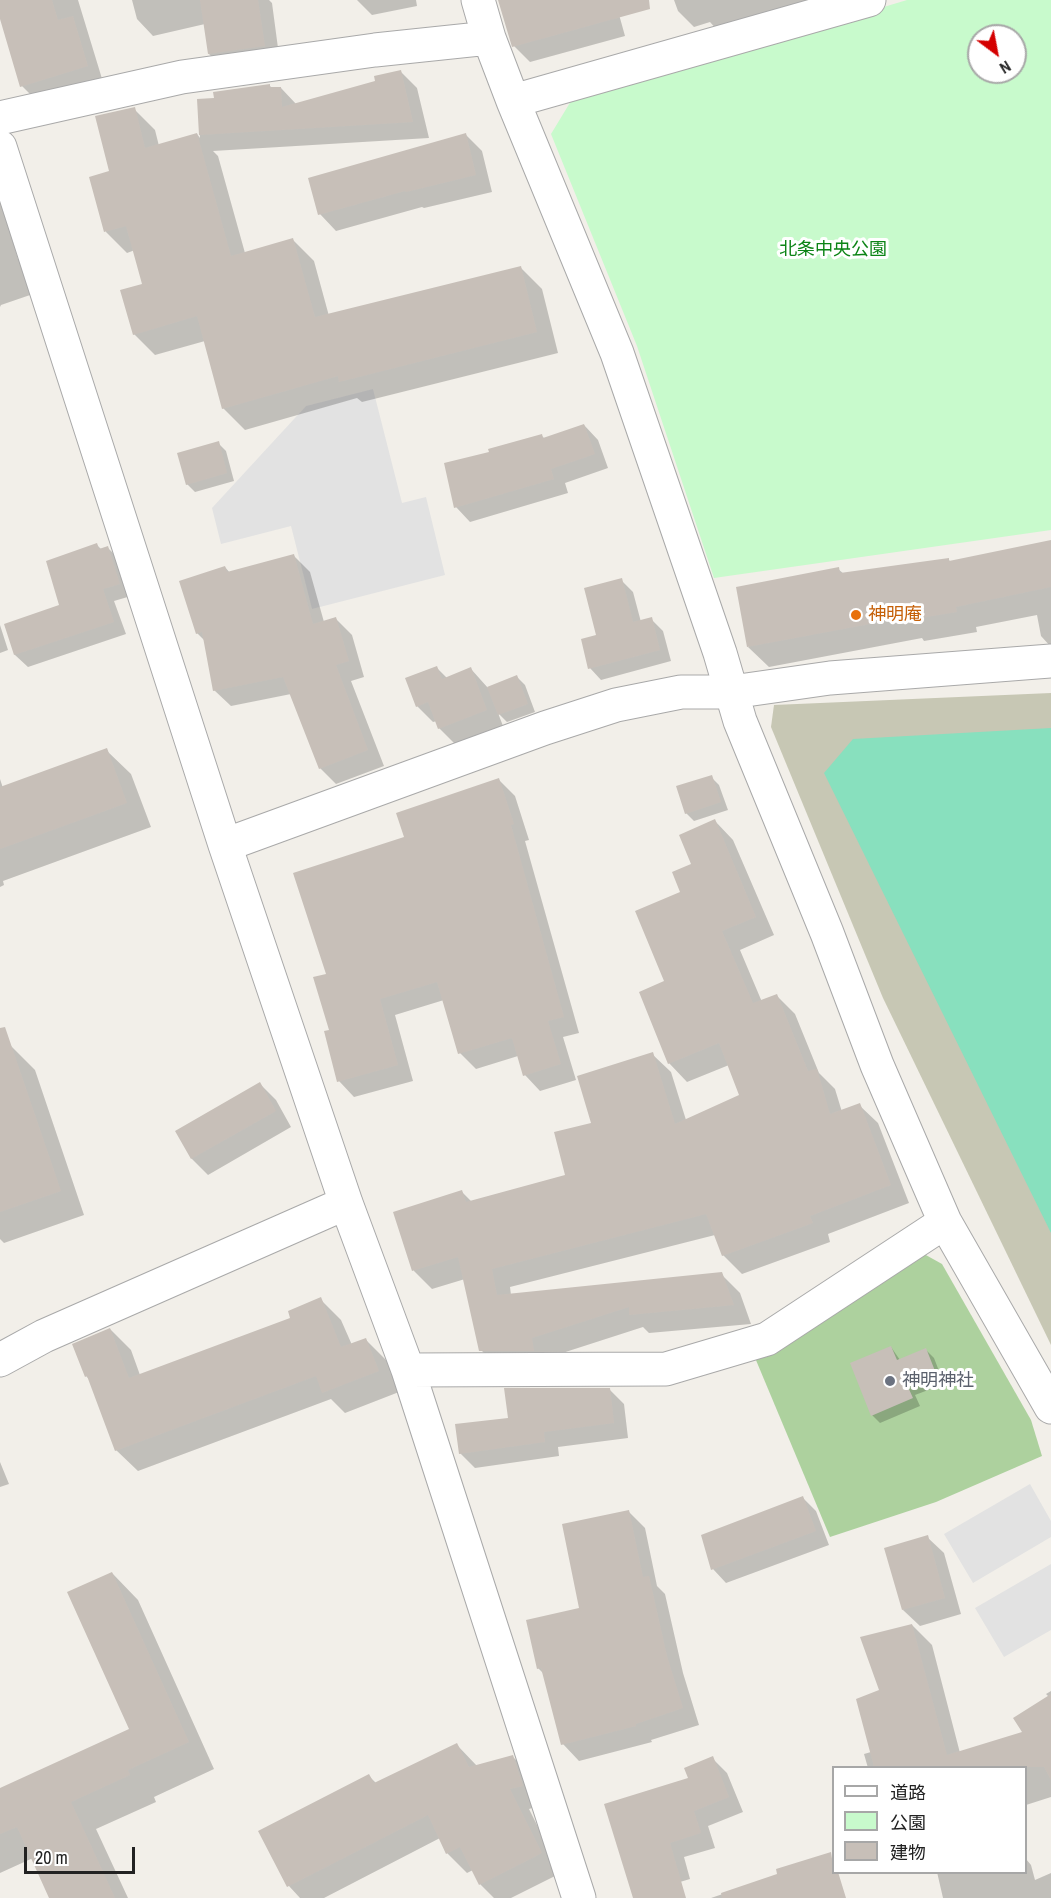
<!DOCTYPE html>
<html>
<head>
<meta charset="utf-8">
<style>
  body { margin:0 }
  #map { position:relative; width:1051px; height:1898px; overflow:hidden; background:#f2efe9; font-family:"Archivo Narrow","Noto Sans JP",sans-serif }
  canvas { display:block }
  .legend { position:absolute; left:832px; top:1766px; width:195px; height:108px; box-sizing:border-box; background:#fff; border:2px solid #a7a7a7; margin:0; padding:8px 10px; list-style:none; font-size:18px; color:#222 }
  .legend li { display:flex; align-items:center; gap:12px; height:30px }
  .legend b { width:30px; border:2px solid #a7a7a7 }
  .north { position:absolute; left:967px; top:24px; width:60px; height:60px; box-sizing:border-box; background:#fff; border:2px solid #a7a7a7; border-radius:50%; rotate:148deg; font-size:16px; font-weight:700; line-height:24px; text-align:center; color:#222 }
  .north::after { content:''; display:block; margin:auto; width:21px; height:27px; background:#d40000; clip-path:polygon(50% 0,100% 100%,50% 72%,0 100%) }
  .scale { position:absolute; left:24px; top:1847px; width:111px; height:27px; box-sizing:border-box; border:3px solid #222; border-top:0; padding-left:8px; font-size:18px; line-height:21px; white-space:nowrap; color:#222; -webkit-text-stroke:4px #fff; paint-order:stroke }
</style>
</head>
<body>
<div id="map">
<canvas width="1051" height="1898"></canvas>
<ul class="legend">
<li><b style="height:8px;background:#fff"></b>道路</li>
<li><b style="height:16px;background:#c8facc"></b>公園</li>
<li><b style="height:16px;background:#c7bfb8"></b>建物</li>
</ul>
<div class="north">N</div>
<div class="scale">20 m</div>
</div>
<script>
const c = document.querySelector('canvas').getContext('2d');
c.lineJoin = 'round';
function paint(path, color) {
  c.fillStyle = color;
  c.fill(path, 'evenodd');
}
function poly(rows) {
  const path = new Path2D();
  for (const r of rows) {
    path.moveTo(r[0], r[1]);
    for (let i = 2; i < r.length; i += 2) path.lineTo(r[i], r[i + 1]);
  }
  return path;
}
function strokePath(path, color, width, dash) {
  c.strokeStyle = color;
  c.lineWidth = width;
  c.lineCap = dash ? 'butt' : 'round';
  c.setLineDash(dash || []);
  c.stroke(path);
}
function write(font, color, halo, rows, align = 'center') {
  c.font = font + ' "Archivo Narrow","Noto Sans JP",sans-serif';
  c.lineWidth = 6;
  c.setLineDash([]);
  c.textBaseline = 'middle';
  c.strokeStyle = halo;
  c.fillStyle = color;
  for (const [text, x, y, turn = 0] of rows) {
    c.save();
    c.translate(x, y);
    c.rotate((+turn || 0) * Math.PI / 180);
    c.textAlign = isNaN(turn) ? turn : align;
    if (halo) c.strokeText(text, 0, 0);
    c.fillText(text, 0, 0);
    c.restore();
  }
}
paint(poly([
  [1051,693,1051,1345,883,998,771,727,774,705]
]), '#c7c7b4');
paint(poly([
  [924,1254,942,1264,1031,1420,1042,1456,936,1502,830,1537,753,1353]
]), '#add19e');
paint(poly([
  [907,0,1051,0,1051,530,714,578,637,346,551,134,571,101],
  [979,36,1015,36,1015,72,979,72]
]), '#c8facc');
paint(poly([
  [1051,728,1051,1233,824,773,853,739]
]), '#88e0be');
paint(poly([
  [373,389,402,503,426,497,445,575,312,609,291,526,221,544,212,508,306,406],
  [1030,1484,1051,1521,1051,1537,973,1583,944,1534],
  [1051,1564,1051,1630,1004,1657,975,1608]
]), '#e2e2e2');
paint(poly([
  [11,0,78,0,103,82,38,102,22,86,0,13,0,4],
  [132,0,269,0,272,3,280,63,225,70,209,54,205,24,153,36,137,19],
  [357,0,416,0,417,6,372,15],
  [499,0,615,0,625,36,530,62,514,46],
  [674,0,854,0,727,41,710,22,694,27,678,11],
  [400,71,417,88,429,138,213,151,218,156,245,253,293,240,314,261,329,316,521,268,542,289,558,353,362,402,357,398,245,430,223,408,205,341,155,355,134,334,144,285,135,250,127,253,106,232,111,172,134,109,155,130,159,146,197,134,200,138,198,100,216,99,269,85,273,89,281,88,297,105,377,83],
  [466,135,482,151,492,192,424,208,422,207,336,231,320,214],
  [0,198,18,259,23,264,33,294,1,305,0,307],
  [584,425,598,440,608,468,565,483,568,493,470,522,456,507,541,435,545,439],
  [218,443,226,451,234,481,195,492,187,484],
  [1051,541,1051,647,1041,636,1037,615,976,627,977,632,924,641,922,638,769,667,748,647,838,569,844,574,948,559,951,562],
  [97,545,102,550,108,548,120,560,131,596,114,601,126,634,28,667,15,655,5,625,61,606],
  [294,556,310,572,324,622,336,619,352,635,364,677,351,681,384,766,336,784,320,768,291,694,231,706,214,690,205,641,197,633,225,567,230,573],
  [621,580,633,592,641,622,651,619,663,631,671,661,601,680,590,668,598,636],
  [0,625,8,650,0,653],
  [436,667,447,678,471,669,488,688,517,677,525,685,535,712,507,722,498,713,503,726,456,745,439,728,437,721,433,722,417,706],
  [106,750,131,774,151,827,3,881,4,885,0,887,0,779,3,788],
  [711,777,719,785,728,810,694,821,686,813],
  [499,780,515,796,529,840,525,841,579,1033,563,1037,576,1080,540,1091,525,1075,518,1056,476,1069,460,1053,444,1000,395,1015,413,1081,354,1097,339,1081,331,1031,328,975,406,838],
  [715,821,733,840,774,935,740,950,762,1002,777,996,795,1014,819,1073,835,1089,842,1112,859,1105,878,1123,909,1203,828,1234,830,1242,742,1274,723,1255,715,1235,510,1287,511,1295,721,1274,740,1293,751,1324,649,1333,643,1327,550,1357,500,1369,481,1350,465,1279,432,1289,414,1271,395,1213,462,1192,472,1202,567,1176,593,1124,652,1054,671,1072,686,1120,741,1095,729,1065,687,1082,669,1063,666,982,682,893,693,864],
  [11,1046,35,1070,84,1215,4,1243,0,1239,0,1050],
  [260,1084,276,1100,291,1127,208,1175,192,1159,177,1131],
  [320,1299,341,1320,352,1345,366,1340,387,1361,399,1392,345,1413,331,1399,138,1471,116,1450,91,1381,86,1376,110,1329,131,1350,140,1375,292,1319],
  [891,1347,900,1360,926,1350,934,1358,944,1384,915,1395,920,1406,880,1423,872,1415],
  [609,1389,624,1404,628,1438,558,1447,559,1456,475,1468,460,1453,510,1419],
  [0,1462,9,1484,0,1487],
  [803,1498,816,1511,829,1545,726,1583,713,1569,702,1536],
  [628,1511,645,1528,657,1586,665,1594,683,1673,699,1725,651,1740,652,1742,579,1761,563,1744,545,1675,538,1668,580,1609],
  [927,1537,944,1553,961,1614,920,1626,903,1610],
  [112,1573,138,1600,214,1769,154,1797,156,1802,96,1829,128,1898,51,1898,33,1858,0,1873,0,1790,131,1730],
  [912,1625,932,1645,960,1753,1024,1733,1049,1697,1046,1694,1051,1691,1051,1797,1026,1805,1026,1768,868,1768,864,1754,871,1752,881,1691],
  [457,1745,477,1766,512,1756,532,1776,542,1805,529,1809,561,1873,511,1898,494,1898,480,1884,473,1870,467,1873,447,1853,440,1838,324,1898,300,1898,289,1886,260,1831,369,1776,376,1783],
  [712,1758,727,1773,743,1812,708,1826,715,1848,684,1857,690,1879,643,1893,690,1779],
  [1026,1859,1031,1865,1035,1880,1051,1873,1051,1898,943,1898,937,1872,1026,1872],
  [799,1868,819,1898,711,1898]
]), '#0003');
paint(poly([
  [0,0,52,0,58,20,73,16,88,66,20,87,0,19],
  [200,0,258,0,265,46,208,54],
  [498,0,649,0,650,9,512,47],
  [401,70,413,122,199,135,197,99,214,98,213,92,270,84,270,87,281,87,282,107,375,81,374,76],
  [135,107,145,148,197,133,231,256,293,238,315,317,521,266,537,332,339,382,338,376,222,409,197,316,133,335,120,290,142,284,126,226,104,232,89,177,109,171,95,116],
  [466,133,476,175,406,192,405,191,318,215,308,178],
  [584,424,595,454,551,469,554,479,454,508,444,463,489,452,488,449,542,434,543,438],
  [219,441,227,473,186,485,177,453],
  [1051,540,1051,587,956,607,957,612,902,621,902,618,747,647,736,587,839,567,840,573,949,558,949,561],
  [97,543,99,549,108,546,120,584,103,589,114,622,14,655,4,624,59,605,46,561],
  [294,554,313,624,336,617,349,661,336,665,368,750,319,769,283,677,213,691,202,632,196,634,179,581,225,566,227,572],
  [622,578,633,622,652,617,660,650,588,669,581,639,596,635,584,588],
  [437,666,442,679,471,667,487,710,438,729,428,702,416,707,405,678],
  [517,675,528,704,498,715,487,687],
  [107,748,127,803,0,849,0,787],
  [712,775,721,802,685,814,676,786],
  [499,778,514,824,511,825,564,1017,548,1021,561,1064,523,1076,512,1038,458,1054,437,982,380,999,398,1065,337,1082,324,1031,329,1030,313,977,326,974,293,873,404,837,396,813],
  [715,819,756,917,722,931,753,1003,777,994,808,1071,817,1069,830,1114,860,1103,891,1185,810,1216,813,1223,722,1256,706,1214,492,1269,497,1295,722,1272,734,1305,629,1315,629,1307,532,1338,534,1351,479,1351,458,1257,412,1271,393,1212,462,1190,466,1202,565,1175,554,1132,591,1123,577,1076,653,1052,675,1124,739,1095,719,1043,668,1064,639,992,664,981,635,911,680,892,672,872,691,864,679,835],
  [5,1027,61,1191,0,1212,0,1028],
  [260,1082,276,1111,191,1159,175,1131],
  [321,1297,341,1347,366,1338,379,1371,322,1393,316,1376,115,1451,87,1376,85,1377,72,1344,110,1328,129,1378,290,1318,288,1311],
  [891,1346,897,1360,926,1348,937,1376,908,1387,913,1398,871,1416,850,1363],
  [504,1388,610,1388,614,1423,544,1432,545,1442,459,1454,455,1424,508,1418],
  [803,1496,816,1531,711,1570,701,1535],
  [629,1510,643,1577,649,1576,667,1656,683,1708,636,1724,636,1726,561,1745,541,1668,537,1669,526,1620,579,1608,562,1524],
  [928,1535,945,1598,902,1610,884,1548],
  [112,1572,189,1742,128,1770,130,1775,71,1802,115,1898,49,1898,17,1827,0,1834,0,1788,129,1729,67,1592],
  [912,1624,947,1755,1022,1732,1013,1718,1051,1694,1051,1780,1044,1767,874,1767,856,1699,879,1690,860,1637],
  [457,1743,469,1767,513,1755,523,1786,510,1789,542,1853,479,1885,460,1847,446,1854,428,1815,287,1887,258,1831,369,1774,374,1783],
  [713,1756,729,1797,694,1811,701,1833,670,1843,686,1898,633,1898,604,1804,688,1778,684,1768],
  [831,1852,834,1872,838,1872,846,1898,722,1898,721,1893,777,1874,776,1869]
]), '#c7bfb8');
const minor = poly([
  [478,0,489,38,513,101,617,353,720,653,740,721,827,933,877,1065,945,1222,1051,1407],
  [513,101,869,0],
  [0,118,182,77,375,50,489,38],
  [0,147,225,845,346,1203,408,1370,579,1898],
  [225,845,545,728,616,705,681,692,732,692,830,678,1051,661],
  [0,1360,44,1336,346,1203],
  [408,1370,666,1369,767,1339,945,1222]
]);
strokePath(minor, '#a9a9a9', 35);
strokePath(minor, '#fff', 33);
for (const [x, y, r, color] of [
  [856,615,6,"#e8710a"],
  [890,1381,6,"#6b7280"]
]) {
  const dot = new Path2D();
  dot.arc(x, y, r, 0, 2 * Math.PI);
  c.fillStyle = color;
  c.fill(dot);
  strokePath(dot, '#fff', 2);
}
write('18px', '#0c8416', '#fff', [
  ["北条中央公園",833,250]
]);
write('18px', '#c56008', '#fff', [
  ["神明庵",868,615]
], 'left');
write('18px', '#5b616d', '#fff', [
  ["神明神社",902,1381]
], 'left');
</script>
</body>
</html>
